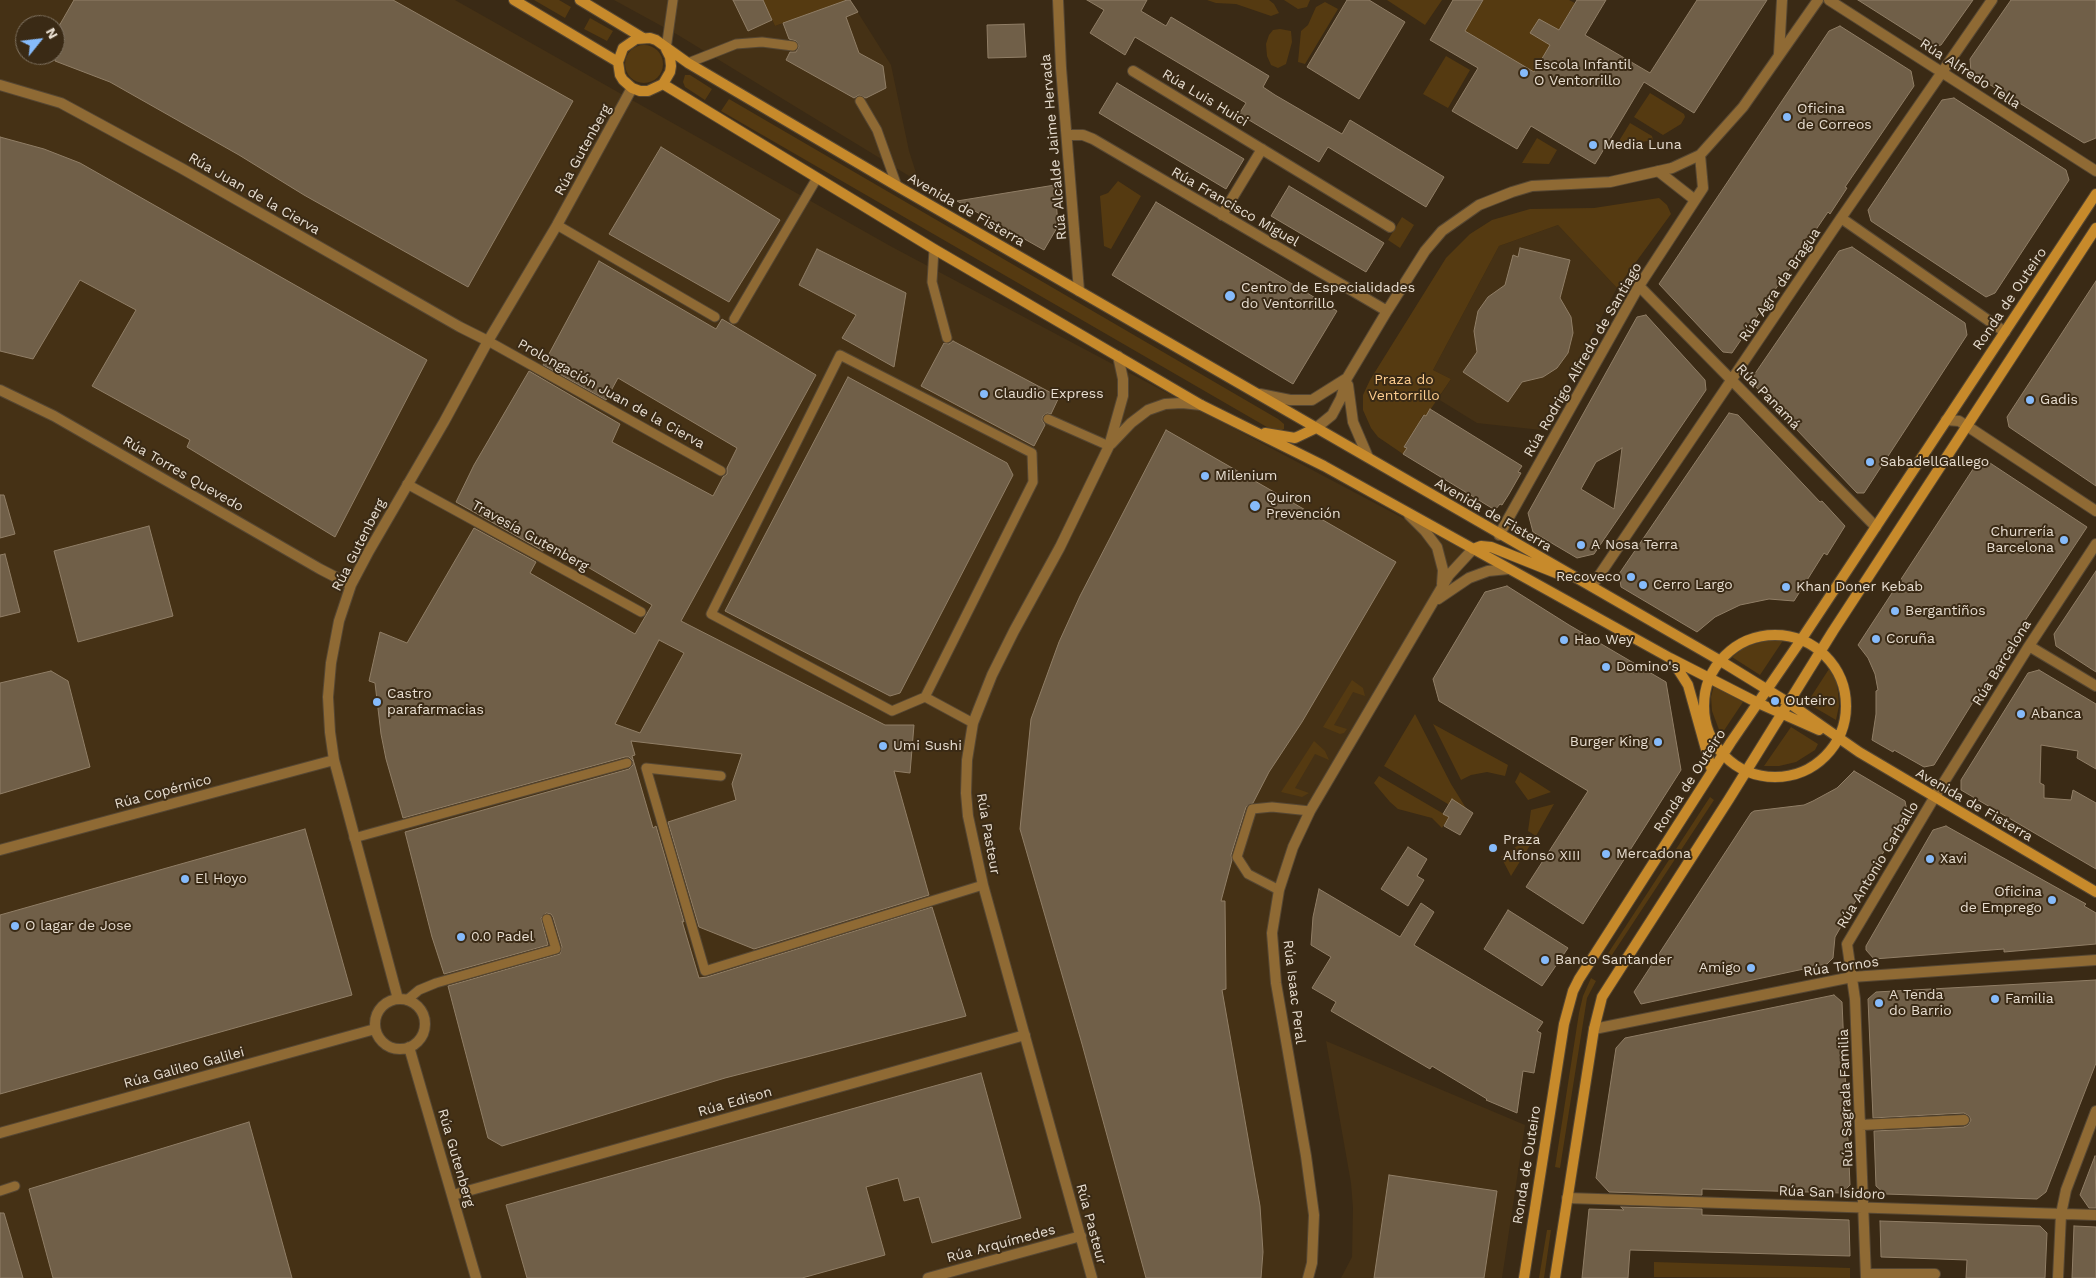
<!DOCTYPE html>
<html>
<head>
<meta charset="utf-8">
<style>
  body { margin:0 }
  #map { position:relative; width:2096px; height:1278px; overflow:hidden; background:#3a2a15; font-family:"Work Sans",sans-serif }
  canvas { display:block }
  .north { position:absolute; left:15px; top:15px; width:50px; height:50px; box-sizing:border-box; background:#3a2a15; border:1px solid #7f7260; border-radius:50%; rotate:61deg; font-size:14px; font-weight:700; line-height:20px; text-align:center; color:#e7ddd0 }
  .north::after { content:''; display:block; margin:auto; width:18px; height:22px; background:#86bbfb; clip-path:polygon(50% 0,100% 100%,50% 72%,0 100%) }
</style>
</head>
<body>
<div id="map">
<canvas width="2096" height="1278"></canvas>
<div class="north">N</div>
</div>
<script>
const c = document.querySelector('canvas').getContext('2d');
c.lineJoin = 'round';
function paint(path, color) {
  c.fillStyle = color;
  c.fill(path, 'evenodd');
}
function poly(rows) {
  const path = new Path2D();
  for (const r of rows) {
    if (r.length === 3) {
      path.moveTo(r[0] + r[2], r[1]);
      path.arc(r[0], r[1], r[2], 0, 2 * Math.PI);
      continue;
    }
    path.moveTo(r[0], r[1]);
    for (let i = 2; i < r.length; i += 2) path.lineTo(r[i], r[i + 1]);
  }
  return path;
}
function strokePath(path, color, width, dash) {
  c.strokeStyle = color;
  c.lineWidth = width;
  c.lineCap = dash ? 'butt' : 'round';
  c.setLineDash(dash || []);
  c.stroke(path);
}
function write(font, color, halo, rows, align = 'center') {
  c.font = font + ' "Work Sans",sans-serif';
  c.lineWidth = 4;
  c.setLineDash([]);
  c.textBaseline = 'middle';
  c.strokeStyle = halo;
  c.fillStyle = color;
  for (const [text, x, y, turn = 0] of rows) {
    c.save();
    c.translate(x, y);
    c.rotate((+turn || 0) * Math.PI / 180);
    c.textAlign = isNaN(turn) ? turn : align;
    if (halo) c.strokeText(text, 0, 0);
    c.fillText(text, 0, 0);
    c.restore();
  }
}
paint(poly([
  [0,0,455,0,892,247,1465,551,1293,847,1272,933,1315,1201,1310,1278,0,1278],
  [25,25,55,25,55,55,25,55],
  [614,0,763,0,775,26,850,0,891,65,909,151,919,182,678,35],
  [1558,225,1617,288,1541,430,1477,423,1438,399,1451,379,1433,370,1499,246],
  [1326,1041,1525,1125,1502,1278,1341,1278,1352,1257,1353,1208,1351,1183]
]), '#453115');
paint(poly([
  [534,0,559,0,571,7,565,18],
  [763,0,847,0,775,26],
  [1207,0,1269,0,1274,4,1279,13,1271,16,1236,4,1216,3],
  [1284,0,1310,0,1307,7,1298,9],
  [1387,0,1442,0,1425,25],
  [1483,0,1569,0,1575,3,1534,72,1465,31],
  [1325,2,1338,9,1305,64,1298,62,1301,31,1308,25,1316,7],
  [590,18,613,31,607,41,584,29],
  [1280,29,1291,31,1292,42,1286,64,1278,68,1271,65,1267,56,1266,44,1269,35,1273,30],
  [644,64,19],
  [1446,56,1470,70,1448,108,1423,94],
  [685,75,690,75,712,89,705,100,685,87,683,82],
  [1650,93,1684,114,1685,117,1681,124,1663,135,1634,117],
  [729,99,1278,419,1284,424,1284,429,1279,431,1272,430,721,111],
  [1630,123,1652,136,1653,140,1620,146,1619,141],
  [1537,138,1557,150,1549,164,1522,163],
  [1118,181,1141,196,1111,249,1104,246,1100,196,1108,193],
  [1659,198,1667,205,1671,214,1617,288,1558,225,1499,246,1433,370,1451,379,1426,416,1423,415,1420,420,1422,422,1420,426,1418,425,1415,430,1416,433,1413,432,1404,447,1407,448,1403,454,1378,437,1371,428,1363,410,1363,395,1370,380,1446,258,1470,234,1492,220,1530,209,1594,208],
  [1402,217,1414,225,1400,248,1388,240],
  [1772,639,1784,639,1760,675,1732,657,1745,647],
  [1829,669,1836,680,1838,692,1839,706,1836,720,1807,703],
  [1352,680,1363,688,1365,696,1353,692,1334,725,1347,729,1344,733,1340,734,1323,727],
  [1714,685,1743,702,1721,735,1712,711,1711,697],
  [1415,714,1451,784,1466,808,1463,813,1384,766],
  [1433,724,1508,765,1505,776,1487,772,1471,775,1461,780],
  [1791,727,1818,744,1815,750,1796,762,1779,766,1764,766],
  [1314,741,1325,751,1329,760,1315,754,1295,788,1309,793,1302,797,1281,792],
  [1520,772,1551,792,1528,800,1515,782],
  [1379,776,1449,817,1442,828,1432,818,1398,809,1390,802,1374,783],
  [1710,797,1714,800,1608,961,1605,958],
  [1554,804,1536,836,1528,831,1531,810],
  [1524,838,1532,842,1511,876,1501,857,1520,844],
  [1591,978,1596,981,1587,998,1560,1168,1555,1167,1579,1013,1583,996],
  [1547,1230,1551,1230,1544,1278,1539,1278],
  [1654,1262,1850,1268,1850,1278,1654,1277]
]), '#553a11');
const building = poly([
  [74,0,393,0,573,101,468,287,304,195,239,155,110,82,55,61,55,33,74,0],
  [733,0,763,0,772,20,748,31,733,0],
  [847,0,850,0,858,12,846,17,859,53,883,66,886,88,866,98,859,95,854,98,786,60,790,52,796,52,799,46,796,41,789,39,783,23,847,0],
  [1087,0,1147,0,1141,11,1166,26,1171,17,1269,76,1263,87,1275,95,1342,134,1350,120,1444,177,1426,207,1328,147,1319,162,1239,114,1246,103,1135,37,1125,55,1090,33,1104,10,1087,0],
  [1347,0,1369,0,1405,22,1359,99,1307,67,1347,0],
  [1453,0,1483,0,1465,31,1534,72,1550,45,1530,33,1539,19,1559,30,1577,0,1606,0,1585,35,1650,73,1697,0,1767,0,1694,113,1644,82,1595,164,1531,126,1517,149,1452,111,1478,68,1430,40,1453,0],
  [1858,0,1973,0,1941,45,1932,47,1858,0],
  [2011,0,2096,0,2096,138,2084,143,1971,73,1970,59,2011,0],
  [1024,24,1026,57,988,58,987,25,1024,24],
  [1840,26,1911,71,1914,86,1845,187,1847,188,1830,214,1828,212,1732,353,1723,352,1659,284,1829,31,1840,26],
  [1117,83,1244,159,1226,189,1099,113,1117,83],
  [1954,98,2066,170,2069,180,1995,293,1986,297,1871,221,1868,210,1942,100,1954,98],
  [0,137,44,149,80,163,427,360,335,537,187,447,190,440,92,386,136,310,80,280,33,359,0,351,0,137],
  [661,147,780,220,729,302,609,234,661,147],
  [1055,185,1058,226,1044,250,957,201,1055,185],
  [1289,186,1384,243,1366,272,1271,216,1289,186],
  [1156,202,1337,311,1293,384,1112,275,1156,202],
  [1852,247,1965,323,1967,335,1864,493,1857,493,1755,386,1754,375,1839,251,1852,247],
  [1520,248,1570,260,1560,298,1571,317,1573,333,1568,353,1557,368,1543,377,1522,382,1508,402,1463,372,1477,352,1474,331,1478,311,1488,297,1505,285,1513,255,1518,257,1520,248],
  [817,249,906,293,894,367,842,338,856,315,799,285,817,249],
  [599,261,716,329,722,319,816,375,681,621,885,725,914,725,910,773,894,771,929,895,754,949,699,927,668,822,736,800,732,784,742,754,631,741,635,755,632,756,653,828,656,826,684,922,682,921,699,978,707,977,932,907,966,1016,725,1078,502,1146,488,1138,448,986,560,954,562,947,553,917,551,914,546,913,541,918,548,945,444,974,432,937,405,832,629,769,633,765,633,761,629,757,625,757,403,818,386,759,381,734,375,683,369,681,380,632,407,643,474,528,536,562,530,573,635,634,652,605,547,543,543,551,456,502,474,465,529,371,620,424,612,442,713,496,723,477,727,474,727,468,737,448,618,378,606,400,543,365,599,261],
  [659,640,684,653,640,733,615,724,659,640],
  [2096,281,2096,486,2009,427,2007,417,2096,281],
  [1646,315,1705,380,1706,390,1594,554,1577,558,1533,532,1528,513,1637,317,1646,315],
  [1622,448,1617,488,1614,509,1581,489,1596,462,1622,448],
  [953,341,1059,397,1051,414,1047,413,1043,416,1042,420,1045,425,1034,446,921,386,944,343,949,344,953,341],
  [848,377,1007,463,1013,475,900,693,890,696,725,611,848,377],
  [1430,409,1522,466,1518,472,1521,473,1509,494,1502,505,1500,504,1495,510,1403,454,1407,448,1404,447,1424,415,1426,416,1430,409],
  [1729,413,1738,415,1820,502,1822,501,1845,526,1827,555,1824,553,1794,601,1769,599,1740,605,1715,617,1697,632,1621,587,1619,574,1729,413],
  [1166,430,1396,562,1302,722,1269,772,1253,803,1246,807,1231,855,1232,860,1221,901,1225,901,1226,989,1222,990,1260,1206,1263,1252,1261,1278,1146,1278,1082,1044,1020,829,1031,719,1059,642,1080,596,1166,430],
  [1987,461,2087,527,1999,660,1934,765,1924,767,1894,750,1893,752,1872,740,1876,714,1876,691,1878,690,1875,674,1868,658,1858,645,1977,463,1987,461],
  [0,495,4,495,15,534,0,538,0,495],
  [149,526,173,616,78,642,54,551,149,526],
  [5,554,20,612,0,617,0,555,5,554],
  [2096,571,2096,672,2056,646,2054,634,2096,571],
  [1507,586,1569,625,1666,682,1681,770,1583,924,1526,887,1588,791,1439,701,1433,679,1485,592,1507,586],
  [2039,670,2096,704,2096,769,2077,758,2078,751,2041,745,2040,783,2044,785,2044,798,2071,800,2073,790,2096,803,2096,869,1961,790,1961,780,2028,673,2039,670],
  [51,671,68,681,90,767,0,794,0,683,51,671],
  [1854,771,1905,801,1907,811,1835,937,1833,958,1827,964,1641,1004,1634,992,1751,813,1754,811,1804,805,1813,801,1837,788,1854,771],
  [1452,799,1473,813,1460,835,1444,826,1449,817,1443,814,1452,799],
  [1946,826,2086,904,2084,906,2096,913,2096,944,2004,952,2004,949,1874,959,1866,950,1866,946,1933,830,1946,826],
  [305,829,352,995,0,1094,0,915,305,829],
  [1408,847,1427,859,1417,876,1424,880,1408,906,1381,889,1408,847],
  [1319,889,1400,937,1421,903,1434,912,1414,945,1543,1022,1537,1031,1541,1033,1534,1073,1523,1071,1517,1113,1486,1100,1487,1099,1432,1066,1430,1069,1331,1011,1336,1002,1312,988,1331,957,1311,945,1313,917,1319,889],
  [1508,910,1568,948,1542,986,1484,949,1508,910],
  [2096,980,2096,1063,2046,1192,2037,1199,1885,1194,1876,1186,1874,1131,1964,1127,1968,1125,1971,1120,1969,1116,1964,1113,1873,1118,1868,999,1876,992,2096,980],
  [1834,995,1842,1002,1850,1185,1842,1193,1702,1189,1702,1195,1609,1192,1596,1178,1616,1048,1625,1038,1834,995],
  [981,1073,1021,1218,932,1243,919,1197,904,1201,898,1178,866,1187,885,1255,802,1278,527,1278,506,1205,981,1073],
  [249,1122,292,1278,53,1278,29,1189,249,1122],
  [2095,1156,2096,1208,2089,1208,2080,1195,2095,1156],
  [1389,1175,1497,1191,1484,1278,1374,1278,1389,1175],
  [1621,1207,1702,1209,1702,1215,1849,1220,1850,1256,1630,1250,1628,1278,1582,1278,1589,1209,1624,1210,1621,1207],
  [0,1213,4,1213,23,1278,0,1278,0,1213],
  [1880,1221,2040,1226,2047,1233,2045,1278,1966,1278,1967,1260,1881,1257,1880,1221],
  [2074,1226,2096,1227,2096,1278,2072,1278,2074,1226]
]);
paint(building, '#705f48');
strokePath(building, '#907e66', 1);
const lane = poly([
  [666,49,673,0],
  [688,63,736,44,762,42,793,46],
  [860,101,877,130,897,186],
  [557,225,715,317],
  [934,249,932,282,947,338],
  [734,319,817,178],
  [488,341,721,471],
  [840,355,1032,453,1033,482,925,697,892,711,711,614,840,355],
  [1048,419,1109,446],
  [407,484,641,612],
  [925,697,973,723],
  [721,776,646,768,705,971,983,885],
  [354,838,627,763],
  [1279,890,1248,874,1237,857,1252,809,1272,807,1310,811],
  [407,1000,419,990,436,983,556,949,547,919],
  [0,1191,15,1186]
]);
const street = poly([
  [1058,0,1061,68,1079,291],
  [1829,0,2096,171],
  [1779,54,1782,0],
  [1133,71,1390,227],
  [0,85,61,103,181,168,460,327,488,341],
  [1067,135,1083,135,1093,139,1387,311],
  [1658,171,1695,200],
  [1222,215,1262,149],
  [1841,218,2005,332],
  [1639,286,1876,527],
  [1348,385,1353,422,1368,457],
  [0,390,54,416,320,569,351,585],
  [1260,394,1290,400,1312,400,1347,378],
  [1946,420,1959,421,1967,426,2096,511],
  [1316,428,1332,415,1341,398,1347,378,1387,311,1425,251,1442,231,1479,205,1512,192,1532,186,1610,182,1672,168,1700,155,1743,107,1818,0],
  [1111,444,1131,423,1148,410,1165,404,1182,403,1201,405],
  [1409,515,1425,531,1437,547,1443,570,1442,584],
  [1499,535,1639,286,1703,188,1700,155],
  [1592,586,1841,218,1992,0],
  [1438,599,1469,578,1488,571,1508,569],
  [2029,646,2096,686],
  [0,850,334,760],
  [398,999,334,760,330,732,328,697,331,663,339,621,351,585,369,551,444,422,488,341,557,225,632,88],
  [400,1024,25],
  [1594,1029,1852,977,2096,960],
  [409,1047,476,1278],
  [1861,1125,1964,1120],
  [0,1133,375,1029],
  [453,1195,1025,1035],
  [1567,1198,2096,1215],
  [1866,1274,1935,1274],
  [928,1278,1081,1236],
  [1092,1278,983,885,968,816,966,793,967,760,973,723,992,675,1014,631,1060,547,1109,446,1123,396,1123,379,1118,356],
  [1308,1278,1312,1263,1314,1215,1306,1156,1276,983,1272,933,1279,890,1293,847,1310,811,1449,575,1473,549],
  [1866,1278,1855,999,1847,944,1934,798,2029,646,2096,544],
  [2058,1278,2061,1214,2066,1190,2096,1111]
]);
const secondary = poly([
  [514,0,618,62],
  [580,0,643,38],
  [666,49,670,57,671,66,670,72,663,84,648,91,640,91,632,88,623,80,620,75,618,62,623,48,636,39,650,38,656,40,688,63,897,186,1719,660,1789,703,1859,752,2096,892],
  [663,84,934,249,1201,405,1324,466,1670,658,1758,703,1819,730],
  [1265,433,1295,438,1316,428],
  [1473,549,1481,546,1491,547,1561,575],
  [1775,706,71],
  [1672,660,1688,685,1712,771],
  [1524,1278,1564,1024,1573,991,1579,979,1731,742,1801,640,2096,194],
  [1555,1278,1594,1029,1602,997,1729,799,1833,631,2096,228]
]);
strokePath(lane, '#564733', 11);
strokePath(street, '#564733', 12);
strokePath(secondary, '#564733', 12);
strokePath(lane, '#8f6a34', 9);
strokePath(street, '#8f6a34', 10);
strokePath(secondary, '#c78a2b', 10);
for (const [x, y, r, color] of [
  [1524,73,5,"#86bbfb"],
  [1787,117,5,"#86bbfb"],
  [1593,145,5,"#86bbfb"],
  [1230,296,6,"#86bbfb"],
  [984,394,5,"#86bbfb"],
  [2030,400,5,"#86bbfb"],
  [1870,462,5,"#86bbfb"],
  [1205,476,5,"#86bbfb"],
  [1255,506,6,"#86bbfb"],
  [2064,540,5,"#86bbfb"],
  [1581,545,5,"#86bbfb"],
  [1631,577,5,"#86bbfb"],
  [1643,585,5,"#86bbfb"],
  [1786,587,5,"#86bbfb"],
  [1895,611,5,"#86bbfb"],
  [1876,639,5,"#86bbfb"],
  [1564,640,5,"#86bbfb"],
  [1606,667,5,"#86bbfb"],
  [1775,701,5,"#86bbfb"],
  [377,702,5,"#86bbfb"],
  [2021,714,5,"#86bbfb"],
  [1658,742,5,"#86bbfb"],
  [883,746,5,"#86bbfb"],
  [1493,848,5,"#86bbfb"],
  [1606,854,5,"#86bbfb"],
  [1930,859,5,"#86bbfb"],
  [185,879,5,"#86bbfb"],
  [2052,900,5,"#86bbfb"],
  [15,926,5,"#86bbfb"],
  [461,937,5,"#86bbfb"],
  [1545,960,5,"#86bbfb"],
  [1751,968,5,"#86bbfb"],
  [1995,999,5,"#86bbfb"],
  [1879,1003,5,"#86bbfb"]
]) {
  const dot = new Path2D();
  dot.arc(x, y, r, 0, 2 * Math.PI);
  c.fillStyle = color;
  c.fill(dot);
  strokePath(dot, '#3a2a15', 2);
}
write('14px', '#e7ddd0', '#3a2a15', [
  ["Escola Infantil",1534,65],
  ["O Ventorrillo",1534,81],
  ["Oficina",1797,109],
  ["de Correos",1797,125],
  ["Media Luna",1603,145],
  ["Centro de Especialidades",1241,288],
  ["do Ventorrillo",1241,304],
  ["Claudio Express",994,394],
  ["Gadis",2040,400],
  ["SabadellGallego",1880,462],
  ["Milenium",1215,476],
  ["Quiron",1266,498],
  ["Prevención",1266,514],
  ["Churrería",2054,532,"right"],
  ["Barcelona",2054,548,"right"],
  ["A Nosa Terra",1591,545],
  ["Recoveco",1621,577,"right"],
  ["Cerro Largo",1653,585],
  ["Khan Doner Kebab",1796,587],
  ["Bergantiños",1905,611],
  ["Coruña",1886,639],
  ["Hao Wey",1574,640],
  ["Domino's",1616,667],
  ["Castro",387,694],
  ["parafarmacias",387,710],
  ["Outeiro",1785,701],
  ["Abanca",2031,714],
  ["Burger King",1648,742,"right"],
  ["Umi Sushi",893,746],
  ["Praza",1503,840],
  ["Alfonso XIII",1503,856],
  ["Mercadona",1616,854],
  ["Xavi",1940,859],
  ["El Hoyo",195,879],
  ["Oficina",2042,892,"right"],
  ["de Emprego",2042,908,"right"],
  ["O lagar de Jose",25,926],
  ["0.0 Padel",471,937],
  ["Banco Santander",1555,960],
  ["Amigo",1741,968,"right"],
  ["A Tenda",1889,995],
  ["do Barrio",1889,1011],
  ["Familia",2005,999]
], 'left');
write('14px', '#e7ddd0', '#3a2a15', [
  ["Rúa Alfredo Tella",1970,74,33],
  ["Rúa Luis Huici",1205,98,31],
  ["Rúa Alcalde Jaime Hervada",1054,147,-95],
  ["Rúa Gutenberg",583,150,-61],
  ["Rúa Juan de la Cierva",254,194,30],
  ["Rúa Francisco Miguel",1235,207,30],
  ["Avenida de Fisterra",966,210,30],
  ["Rúa Agra da Bragua",1780,285,-56],
  ["Ronda de Outeiro",2010,299,-56],
  ["Rúa Rodrigo Alfredo de Santiago",1583,360,-60],
  ["Prolongación Juan de la Cierva",611,394,29],
  ["Rúa Panamá",1768,397,46],
  ["Rúa Torres Quevedo",183,474,30],
  ["Avenida de Fisterra",1493,515,30],
  ["Travesía Gutenberg",530,536,29],
  ["Rúa Gutenberg",359,545,-63],
  ["Rúa Barcelona",2002,663,-58],
  ["Ronda de Outeiro",1690,781,-57],
  ["Rúa Copérnico",163,792,-15],
  ["Avenida de Fisterra",1974,805,30],
  ["Rúa Pasteur",988,834,80],
  ["Rúa Antonio Carballo",1878,865,-59],
  ["Rúa Tornos",1841,967,-8],
  ["Rúa Isaac Peral",1294,992,83],
  ["Rúa Galileo Galilei",184,1068,-15],
  ["Rúa Sagrada Familia",1846,1098,-92],
  ["Rúa Edison",735,1102,-16],
  ["Rúa Gutenberg",456,1158,74],
  ["Ronda de Outeiro",1527,1165,-81],
  ["Rúa San Isidoro",1832,1193,2],
  ["Rúa Pasteur",1091,1224,75],
  ["Rúa Arquímedes",1001,1244,-15]
]);
write('14px', '#fdcd8f', '#3a2a15', [
  ["Praza do",1404,380],
  ["Ventorrillo",1404,396]
]);
</script>
</body>
</html>
